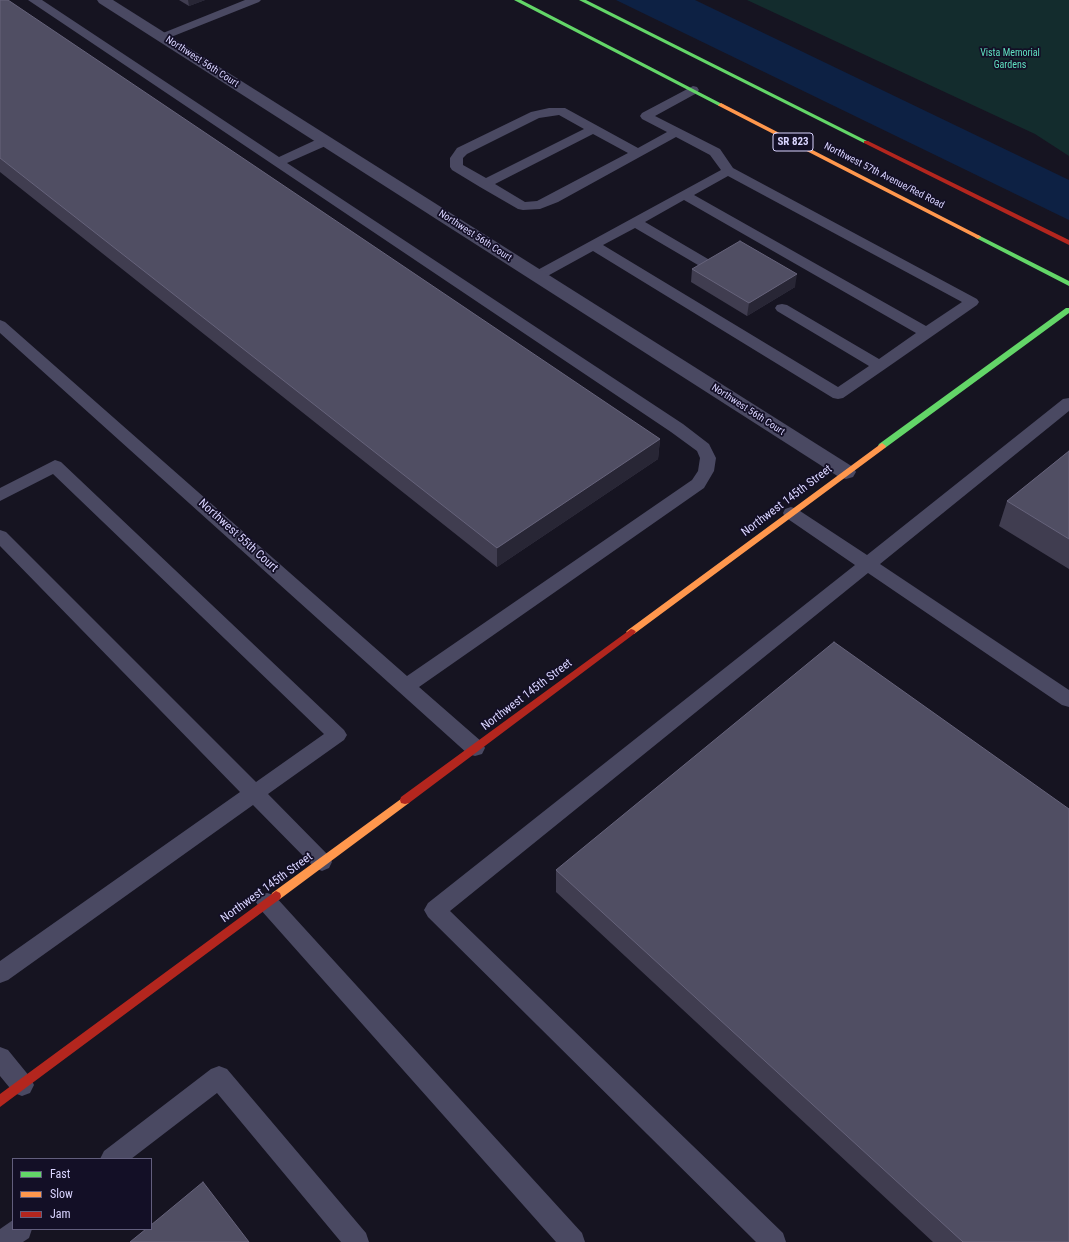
<!DOCTYPE html>
<html>
<head>
<meta charset="utf-8">
<style>
  body { margin:0 }
  #map { position:relative; width:1069px; height:1242px; overflow:hidden; background:#161421; font-family:"Roboto Condensed",sans-serif }
  canvas { display:block }
  .legend { position:absolute; left:12px; top:1158px; width:140px; height:72px; box-sizing:border-box; background:#130f26; border:1px solid #625e7d; margin:0; padding:5px 7px; list-style:none; font-size:12px; color:#d9d4ff }
  .legend li { display:flex; align-items:center; gap:8px; height:20px }
  .legend b { width:20px; border:1px solid #625e7d }
</style>
</head>
<body>
<div id="map">
<canvas width="1069" height="1242"></canvas>
<ul class="legend">
<li><b style="height:5px;background:#63d668"></b>Fast</li>
<li><b style="height:5px;background:#ff974d"></b>Slow</li>
<li><b style="height:5px;background:#b3261e"></b>Jam</li>
</ul>
</div>
<script>
const c = document.querySelector('canvas').getContext('2d');
c.lineJoin = 'round';
function paint(path, color) {
  c.fillStyle = color;
  c.fill(path, 'evenodd');
}
function poly(rows) {
  const path = new Path2D();
  for (const r of rows) {
    path.moveTo(r[0], r[1]);
    for (let i = 2; i < r.length; i += 2) path.lineTo(r[i], r[i + 1]);
  }
  return path;
}
function strokePath(path, color, width, dash) {
  c.strokeStyle = color;
  c.lineWidth = width;
  c.lineCap = dash ? 'butt' : 'round';
  c.setLineDash(dash || []);
  c.stroke(path);
}
function write(font, color, halo, rows, align = 'center') {
  c.font = font + ' "Roboto Condensed",sans-serif';
  c.lineWidth = 3.5;
  c.setLineDash([]);
  c.textBaseline = 'middle';
  c.strokeStyle = halo;
  c.fillStyle = color;
  for (const [text, x, y, turn = 0] of rows) {
    c.save();
    c.translate(x, y);
    c.rotate((+turn || 0) * Math.PI / 180);
    c.textAlign = isNaN(turn) ? turn : align;
    if (halo) c.strokeText(text, 0, 0);
    c.fillText(text, 0, 0);
    c.restore();
  }
}
paint(poly([
  [747,0,1069,0,1069,156,1035,134]
]), '#132c2d');
paint(poly([
  [616,0,695,0,1069,180,1069,220]
]), '#0d2144');
paint(poly([
  [28,0,42,0,279,157,320,138,330,138,331,141,330,144,287,163,683,424,709,444,716,458,714,471,704,488,419,687,482,742,485,748,482,754,475,756,468,754,0,333,0,320,5,322,407,676,692,480,698,471,700,458,697,451,671,432,28,0],
  [245,0,261,0,259,2,166,39,162,40,158,39,156,37,158,35,245,0],
  [693,86,697,87,699,90,697,93,655,116,720,149,733,168,977,299,979,302,977,305,885,369,843,398,838,399,833,398,593,251,542,279,537,280,532,279,530,276,532,273,721,170,710,155,676,137,558,202,540,209,523,210,518,209,480,187,452,170,450,167,450,158,457,148,531,112,549,108,565,108,638,148,667,132,642,119,640,116,642,113,693,86],
  [559,115,584,129,486,178,463,165,463,158,467,154,539,118,559,115],
  [593,134,628,153,537,201,525,202,495,184,593,134],
  [728,176,962,302,926,326,694,195,728,176],
  [684,200,916,333,879,359,787,305,782,304,777,305,775,308,777,311,869,366,838,387,603,245,635,228,698,265,703,266,708,265,710,262,708,259,645,222,684,200],
  [1069,398,1069,411,880,564,1069,690,1069,707,1062,705,868,573,450,911,783,1233,786,1242,756,1242,428,917,424,910,428,903,855,565,785,517,783,513,785,509,791,507,797,509,867,555,1063,399,1069,398],
  [55,460,61,462,344,730,347,735,344,740,268,794,329,856,332,862,329,868,322,871,315,868,253,805,8,980,0,983,0,961,240,792,0,546,0,530,6,532,256,782,324,734,53,474,0,501,0,488,55,460],
  [267,893,274,895,582,1233,585,1242,556,1242,260,909,256,902,260,895,267,893],
  [0,1047,8,1050,30,1077,34,1085,30,1093,22,1096,14,1093,0,1076,0,1047],
  [219,1066,227,1069,366,1233,369,1242,341,1242,217,1093,131,1159,100,1159,104,1151,211,1069,219,1066],
  [13,1220,13,1229,32,1229,29,1238,23,1242,0,1242,0,1229,13,1220]
]), '#4a4962');
paint(poly([
  [97,0,113,0,853,467,856,472,853,477,846,479,839,477,99,3,97,0]
]), '#4a4962');
paint(poly([
  [514,0,521,0,724,105,719,106,514,0],
  [579,0,586,0,869,142,864,143,579,0],
  [978,235,1069,281,1069,286,976,238,975,237,978,235],
  [1066,308,1069,308,1069,313,885,448,879,448,878,446,879,444,1066,308]
]), '#63d668');
paint(poly([
  [721,103,980,236,981,237,978,239,976,238,719,106,718,105,721,103],
  [882,443,886,446,885,448,634,634,628,634,626,632,628,630,882,443],
  [405,796,409,797,410,800,409,803,280,899,276,901,272,899,271,896,272,893,405,796]
]), '#ff974d');
paint(poly([
  [864,141,868,141,1069,240,1069,245,864,143,864,141],
  [631,629,634,630,636,632,634,634,409,803,405,804,401,803,400,800,401,797,631,629],
  [276,891,280,893,281,896,280,899,0,1107,0,1094,276,891]
]), '#b3261e');
paint(poly([
  [0,0,660,439,658,459,497,567,0,172],
  [179,0,205,0,189,6],
  [692,269,795,287,747,316,691,282],
  [1069,451,1069,569,999,526,1007,501],
  [556,870,1069,1242,933,1242,556,892]
]), '#403d50');
paint(poly([
  [188,0,205,0,189,6],
  [797,274,795,287,747,316,749,303],
  [660,439,658,459,497,567,497,548]
]), '#282635');
const building = poly([
  [0,0,8,0,660,439,497,548,0,158,0,0],
  [740,241,797,274,749,303,692,269,740,241],
  [1069,451,1069,539,1007,501,1069,451],
  [834,642,1069,809,1069,1242,963,1242,556,870,834,642],
  [203,1182,249,1242,130,1242,146,1229,151,1229,151,1225,203,1182]
]);
paint(building, '#504e63');
strokePath(building, '#66637b', 1);
write('10px', '#5fe0c0', '#130f26', [
  ["Vista Memorial",1010,53],
  ["Gardens",1010,65]
]);
write('10px', '#d9d4ff', '#130f26', [
  ["Northwest 56th Court",202,62,33],
  ["Northwest 57th Avenue/Red Road",884,176,27],
  ["Northwest 56th Court",475,236,33],
  ["Northwest 56th Court",748,410,33]
]);
for (const [x, y, w] of [
  [793,142,40]
]) {
  const box = new Path2D();
  box.roundRect(x - w / 2, y - 9, w, 18, 3);
  c.fillStyle = '#130f26';
  c.fill(box);
  strokePath(box, '#d9d4ff', 1);
}
write('bold 11px', '#d9d4ff', null, [
  ["SR 823",793,142]
]);
write('12px', '#d9d4ff', '#130f26', [
  ["Northwest 145th Street",787,501,-37],
  ["Northwest 55th Court",238,536,42],
  ["Northwest 145th Street",527,695,-37],
  ["Northwest 145th Street",267,888,-36]
]);
</script>
</body>
</html>
